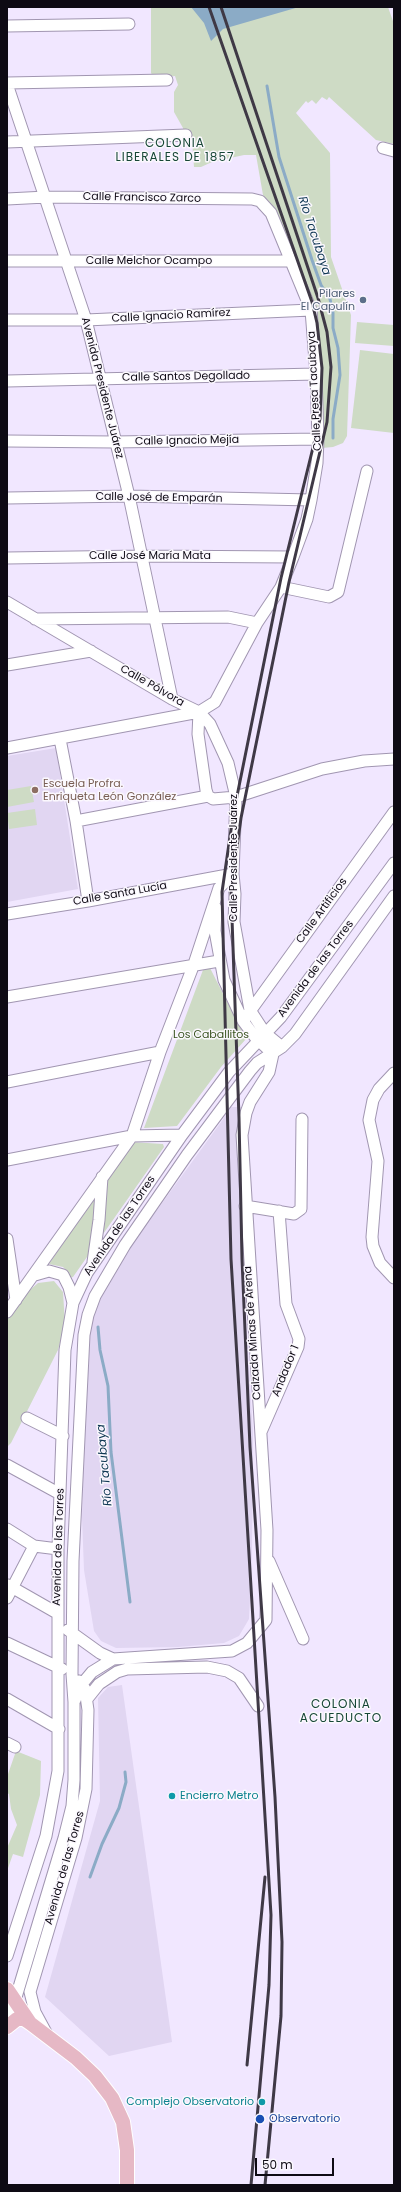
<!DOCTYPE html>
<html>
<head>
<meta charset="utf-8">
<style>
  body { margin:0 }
  #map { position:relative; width:401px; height:2192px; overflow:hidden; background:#f1e7ff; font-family:Poppins,sans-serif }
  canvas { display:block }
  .frame { position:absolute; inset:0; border:8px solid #0e0a14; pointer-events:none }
  .scale { position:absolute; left:255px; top:2158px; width:79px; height:18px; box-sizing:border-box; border:2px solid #0e0a14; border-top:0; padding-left:5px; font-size:12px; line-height:14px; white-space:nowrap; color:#0e0a14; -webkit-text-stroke:3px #fbf8fe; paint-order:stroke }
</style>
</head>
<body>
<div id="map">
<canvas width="401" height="2192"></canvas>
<div class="frame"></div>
<div class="scale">50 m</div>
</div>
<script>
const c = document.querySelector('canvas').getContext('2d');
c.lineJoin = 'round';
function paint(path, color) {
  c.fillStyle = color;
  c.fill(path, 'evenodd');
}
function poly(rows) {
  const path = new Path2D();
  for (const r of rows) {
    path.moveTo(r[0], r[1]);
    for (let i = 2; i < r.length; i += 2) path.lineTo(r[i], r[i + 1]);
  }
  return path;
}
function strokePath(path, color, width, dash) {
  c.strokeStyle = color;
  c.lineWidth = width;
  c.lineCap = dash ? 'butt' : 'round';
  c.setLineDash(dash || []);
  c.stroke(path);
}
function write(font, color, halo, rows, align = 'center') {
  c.font = font + ' Poppins,sans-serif';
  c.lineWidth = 3;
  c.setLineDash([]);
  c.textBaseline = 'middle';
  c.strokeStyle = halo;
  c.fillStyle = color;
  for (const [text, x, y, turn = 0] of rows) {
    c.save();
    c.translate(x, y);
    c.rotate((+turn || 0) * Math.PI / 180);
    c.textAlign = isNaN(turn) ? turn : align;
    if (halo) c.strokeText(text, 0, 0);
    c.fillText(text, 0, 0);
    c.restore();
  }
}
paint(poly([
  [56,748,78,889,7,902,7,756],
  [229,1107,243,1107,238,1122,243,1274,253,1433,252,1554,249,1619,239,1636,224,1643,178,1647,116,1648,101,1641,94,1631,84,1570,82,1518,84,1417,88,1337,92,1317,99,1298,130,1247,224,1118],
  [122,1685,172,2042,109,2056,45,1997,100,1801,98,1698,108,1687]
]), '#e1d6f2');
paint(poly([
  [151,7,388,7,394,24,394,144,376,140,329,97,327,100,322,97,316,104,312,100,308,103,306,101,296,113,330,153,331,257,351,315,347,436,343,443,333,447,322,448,314,309,263,195,256,155,244,155,212,162,201,167,194,167,192,140,184,138,183,128,174,112,174,92,178,85,175,76,155,79,151,73],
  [357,322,394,325,394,346,355,343],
  [360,350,394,354,394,433,351,428],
  [31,786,34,802,7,807,7,790],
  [35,809,37,825,9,829,7,813],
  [210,968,246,1039,221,1067,177,1126,144,1128,203,970],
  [131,1142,163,1144,164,1147,73,1277,70,1278,68,1272,63,1267,49,1264],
  [54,1281,63,1292,65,1324,58,1350,11,1443,7,1447,7,1320,23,1296,38,1283],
  [16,1751,41,1761,40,1795,23,1857,13,1854,7,1871,7,1848,17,1825,11,1809,9,1794,7,1793,7,1777]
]), '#cedbc5');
paint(poly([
  [191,7,299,7,223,29,211,41,204,23]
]), '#8babc6');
strokePath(poly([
  [267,86,279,157,312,260,321,285,330,299,333,313,333,328,338,348,340,375,333,419,333,438],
  [98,1327,100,1350,108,1386,111,1452,130,1602],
  [90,1877,102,1844,119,1808,126,1782,125,1772]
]), '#8babc6', 3);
const minor = poly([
  [7,26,129,24],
  [7,83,167,80],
  [7,84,86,320,129,496,172,699],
  [7,142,186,135],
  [383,148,394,151],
  [7,199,46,197,252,199,260,201,271,213,311,310,316,374,318,439,317,463,311,500,307,519,293,557,281,587,257,623,215,702,199,712,7,748],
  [7,261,292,261],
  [7,320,86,320,311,310],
  [7,381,316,374],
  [7,441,114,442,318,439],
  [7,498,129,496,311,500],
  [7,558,142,556,293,557],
  [281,587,329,597,338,592,367,471],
  [7,602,172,699,199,712,210,724,228,763,236,797,233,874,235,894,234,922,250,1010,265,1033,282,1047],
  [35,619,228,617,257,623],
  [7,665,91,651],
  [199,712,198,734,206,790,208,796,213,799,236,797,322,769,364,761,394,759],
  [60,739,76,821,88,901],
  [76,821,208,796],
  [216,908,215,931,224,980,243,1021,255,1037,273,1054],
  [7,914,88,901,233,874],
  [7,997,219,961],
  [243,1021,394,812],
  [394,1073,379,1089,373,1100,369,1120,378,1161,372,1237,373,1246,380,1263,394,1278],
  [7,1082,160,1052],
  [7,1160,132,1136,182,1135],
  [245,1206,294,1214,301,1209,302,1119],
  [7,1239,16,1300],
  [93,1262,99,1220,102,1177],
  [35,1275,49,1271,63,1275,69,1287,73,1303],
  [7,1312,132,1136,160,1052,194,964,219,888,233,874],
  [27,1418,63,1436],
  [261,1432,298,1347,299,1339,286,1304,279,1211],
  [7,1465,60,1494],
  [7,1529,34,1546,58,1549],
  [269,1561,303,1639],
  [8,1585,57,1613],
  [7,1598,34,1546],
  [68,1630,100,1653,113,1659],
  [7,1643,62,1669],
  [7,1699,59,1729],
  [87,1699,99,1684,117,1672,127,1669,207,1667,227,1671,239,1678,258,1706],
  [75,1700,82,1684,92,1672,113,1659,232,1651,247,1643,266,1620,267,1530,242,1135,246,1113,250,1102,269,1072,273,1054],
  [7,1743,15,1747],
  [7,1956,46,1836,58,1771,58,1549,65,1350,73,1303,87,1273,182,1135,229,1072,281,1017,394,863],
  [7,2027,64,1838,72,1806,74,1780,74,1702,72,1674,73,1561,84,1335,88,1315,95,1296,125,1245,187,1155,250,1071,257,1063,282,1047,295,1034,394,896],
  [48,2036,35,2012,30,1992,76,1838,86,1789,88,1710,85,1689,79,1681]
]);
const major = poly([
  [7,1989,30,2023,76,2058,95,2076,112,2098,123,2122,127,2150,127,2185],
  [7,2027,17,2019,24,2019,30,2023]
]);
strokePath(minor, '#a196b1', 13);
strokePath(major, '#fff', 16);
strokePath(minor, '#fff', 11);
strokePath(major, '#e6b8c5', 14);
strokePath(poly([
  [209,7,312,302,317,323,322,368,320,419,281,578,233,816,222,892,231,1259,271,1915,269,1985,251,2185],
  [221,7,318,298,327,332,331,367,327,422,289,582,241,818,231,890,239,1118,242,1259,250,1447,275,1797,282,1942,281,2016,265,2185],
  [247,2065,265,1877]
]), '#3f3946', 3);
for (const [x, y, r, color] of [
  [363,300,4,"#5c6f8a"],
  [35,790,4,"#8d6e63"],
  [172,1796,4,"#0f9aa8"],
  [262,2102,4,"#0f9aa8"],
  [260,2119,5,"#1a4fb4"]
]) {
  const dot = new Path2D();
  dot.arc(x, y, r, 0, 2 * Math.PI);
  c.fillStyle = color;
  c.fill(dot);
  strokePath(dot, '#fbf8fe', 1.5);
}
write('11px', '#0e0a14', '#fbf8fe', [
  ["Calle Francisco Zarco",142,198,1],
  ["Calle Melchor Ocampo",149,261],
  ["Calle Ignacio Ramírez",171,316,-3],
  ["Calle Santos Degollado",186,377,-1],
  ["Avenida Presidente Juárez",102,388,76],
  ["Calle Presa Tacubaya",315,391,-93],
  ["Calle Ignacio Mejía",187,441,-1],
  ["Calle José de Emparán",159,498,1],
  ["Calle José María Mata",150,556],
  ["Calle Pólvora",152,686,30],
  ["Calle Presidente Juárez",234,858,-90],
  ["Calle Santa Lucía",120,894,-10],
  ["Calle Artificios",322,911,-54],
  ["Avenida de las Torres",316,969,-53],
  ["Avenida de las Torres",120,1226,-56],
  ["Calzada Minas de Arena",253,1333,-94],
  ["Andador 1",286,1371,-68],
  ["Avenida de las Torres",59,1547,-88],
  ["Avenida de las Torres",65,1868,-74]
]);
write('11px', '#4e5e75', '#fbf8fe', [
  ["Pilares",355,294],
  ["El Capulín",355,307]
], 'right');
write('11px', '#785e54', '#fbf8fe', [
  ["Escuela Profra.",43,784],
  ["Enriqueta León González",43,797]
], 'left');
write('11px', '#37511e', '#fbf8fe', [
  ["Los Caballitos",211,1035]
]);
write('11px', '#0d838f', '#fbf8fe', [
  ["Encierro Metro",180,1796],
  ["Complejo Observatorio",254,2102,"right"]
], 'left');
write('11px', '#164399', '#fbf8fe', [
  ["Observatorio",269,2119]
], 'left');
c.letterSpacing = '1px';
write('12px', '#174736', '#fbf8fe', [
  ["COLONIA",175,144],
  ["LIBERALES DE 1857",175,158],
  ["COLONIA",341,1705],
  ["ACUEDUCTO",341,1719]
]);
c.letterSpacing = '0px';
write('italic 12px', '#103854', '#fbf8fe', [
  ["Río Tacubaya",314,236,72],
  ["Río Tacubaya",105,1465,-95]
]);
</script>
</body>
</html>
